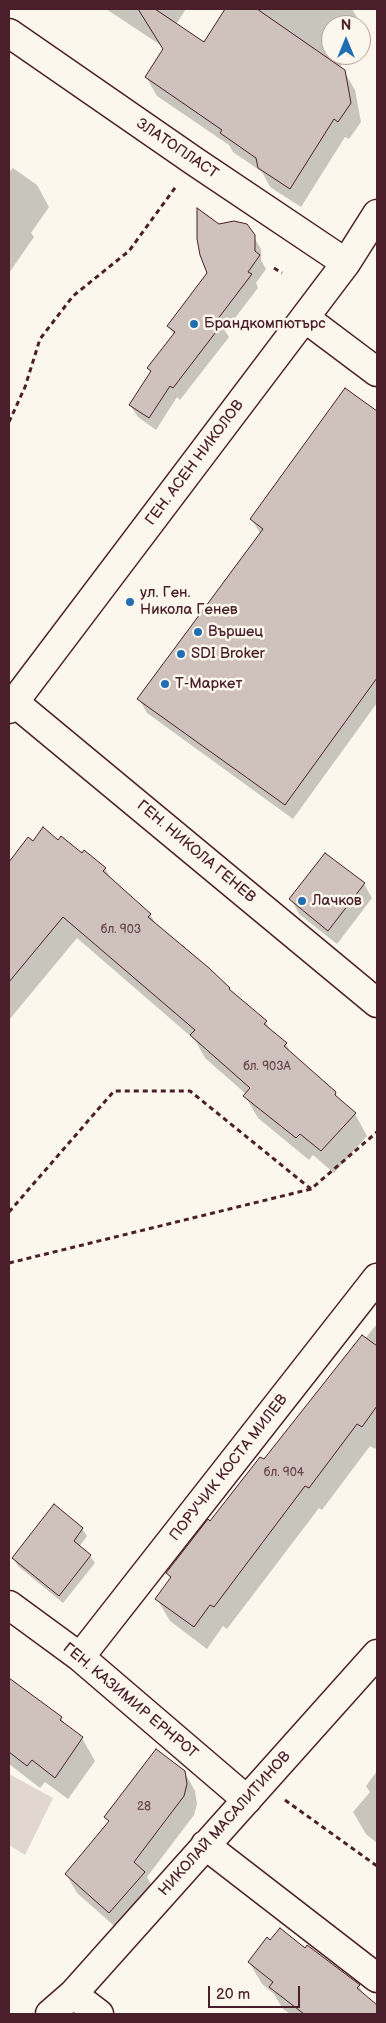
<!DOCTYPE html>
<html>
<head>
<meta charset="utf-8">
<style>
  body { margin:0 }
  #map { position:relative; width:386px; height:2023px; overflow:hidden; background:#fbf7ec; font-family:"Balsamiq Sans",sans-serif }
  canvas { display:block }
  .frame { position:absolute; inset:0; border:10px solid #4a1f2b; pointer-events:none }
  .north { position:absolute; left:321px; top:15px; width:50px; height:50px; box-sizing:border-box; background:#fbf7ec; border:1px solid #b4a19f; border-radius:50%; rotate:0deg; font-size:14px; font-weight:700; line-height:20px; text-align:center; color:#4a1f2b }
  .north::after { content:''; display:block; margin:auto; width:18px; height:22px; background:#1f6fb2; clip-path:polygon(50% 0,100% 100%,50% 72%,0 100%) }
  .scale { position:absolute; left:208px; top:1986px; width:92px; height:22px; box-sizing:border-box; border:2px solid #4a1f2b; border-top:0; padding-left:6px; font-size:15px; line-height:18px; white-space:nowrap; color:#4a1f2b; -webkit-text-stroke:4px #fbf7ec; paint-order:stroke }
</style>
</head>
<body>
<div id="map">
<canvas width="386" height="2023"></canvas>
<div class="frame"></div>
<div class="north">N</div>
<div class="scale">20 m</div>
</div>
<script>
const c = document.querySelector('canvas').getContext('2d');
c.lineJoin = 'round';
function paint(path, color) {
  c.fillStyle = color;
  c.fill(path, 'evenodd');
}
function poly(rows) {
  const path = new Path2D();
  for (const r of rows) {
    path.moveTo(r[0], r[1]);
    for (let i = 2; i < r.length; i += 2) path.lineTo(r[i], r[i + 1]);
  }
  return path;
}
function strokePath(path, color, width, dash) {
  c.strokeStyle = color;
  c.lineWidth = width;
  c.lineCap = dash ? 'butt' : 'round';
  c.setLineDash(dash || []);
  c.stroke(path);
}
function write(font, color, halo, rows, align = 'center') {
  c.font = font + ' "Balsamiq Sans",sans-serif';
  c.lineWidth = 5;
  c.setLineDash([]);
  c.textBaseline = 'middle';
  c.strokeStyle = halo;
  c.fillStyle = color;
  for (const [text, x, y, turn = 0] of rows) {
    c.save();
    c.translate(x, y);
    c.rotate((+turn || 0) * Math.PI / 180);
    c.textAlign = isNaN(turn) ? turn : align;
    if (halo) c.strokeText(text, 0, 0);
    c.fillText(text, 0, 0);
    c.restore();
  }
}
paint(poly([
  [9,1774,53,1798,25,1855,9,1845]
]), '#e2d7d0');
paint(poly([
  [106,9,186,9,162,46],
  [227,9,352,9,362,26,361,27,361,25,331,25,331,55,348,55,340,67,344,71,355,90,361,122,349,139,345,137,301,207,270,187,262,172,233,152,229,145,157,96,146,77,204,44],
  [13,168,37,185,49,207,31,233,34,237,9,273,9,172],
  [219,226,253,236,261,249,261,260,266,269,256,283,258,288,225,331,229,337,180,400,177,397,156,430,138,417,130,405,151,373,148,368,174,335,169,327,208,273],
  [346,390,377,413,377,703,293,819,147,713,139,699,260,533,251,519],
  [28,839,33,842,58,841,105,868,111,879,150,914,157,926,266,1022,271,1031,286,1044,292,1055,335,1093,339,1100,355,1114,367,1136,334,1173,313,1155,309,1160,258,1118,245,1096,246,1094,205,1058,195,1040,77,938,9,1020,9,896,19,882,9,864],
  [364,884,372,898,337,944,299,914,291,899],
  [377,1324,377,1446,375,1449,370,1446,322,1510,319,1508,227,1629,223,1626,207,1649,170,1621,157,1599,171,1580,167,1573,265,1461],
  [82,1529,87,1536,79,1547,90,1556,95,1563,63,1603,18,1566,13,1558],
  [9,1680,61,1718,66,1726,82,1738,95,1761,68,1799,45,1782,40,1788,9,1764],
  [184,1771,195,1791,197,1804,194,1815,147,1877,155,1891,120,1931,77,1893,66,1874,109,1823,106,1817],
  [377,1771,377,1843,366,1834,353,1812,370,1792,366,1786],
  [270,1942,305,1950,359,1986,364,1995,377,2006,377,2014,290,2014,283,2009,274,1994,262,1984,249,1962]
]), '#0003');
const building = poly([
  [138,9,155,9,204,42,225,9,257,9,345,70,351,103,338,122,334,119,290,189,258,168,256,158,220,133,222,130,145,77,163,49,138,9],
  [197,208,219,224,234,221,247,224,255,235,255,251,260,255,248,272,252,274,217,320,222,324,173,388,170,386,149,418,129,405,151,371,147,368,175,332,167,326,207,273,200,255,197,239,197,208],
  [345,388,377,411,377,678,285,805,137,699,263,529,250,519,345,388],
  [43,827,58,840,61,836,82,853,84,850,106,868,103,871,151,914,148,917,209,968,230,988,229,989,267,1021,264,1024,287,1043,284,1046,336,1092,335,1095,356,1113,321,1151,300,1134,296,1138,243,1096,250,1088,190,1035,195,1030,63,917,9,982,9,862,28,837,33,841,43,827],
  [325,853,365,883,328,931,289,899,325,853],
  [362,1335,377,1346,377,1406,362,1427,357,1424,309,1488,305,1486,214,1607,210,1605,194,1627,155,1599,171,1577,166,1573,208,1519,210,1521,260,1457,264,1459,362,1335],
  [54,1504,83,1528,74,1541,91,1555,59,1596,12,1558,54,1504],
  [9,1678,62,1717,60,1720,83,1737,55,1778,32,1760,27,1766,9,1752,9,1678],
  [156,1749,185,1771,187,1784,184,1796,134,1862,145,1872,109,1913,65,1874,109,1821,104,1817,156,1749],
  [280,1928,305,1948,307,1945,360,1985,357,1988,377,2005,377,2014,304,2014,269,1987,273,1982,248,1962,267,1937,270,1940,280,1928]
]);
paint(building, '#cfc2bc');
strokePath(building, '#4a1f2b', 1);
const minor = poly([
  [9,33,194,161,346,263],
  [305,318,377,372],
  [14,702,377,1003],
  [9,709,346,263,377,214],
  [9,1605,80,1657,247,1800],
  [80,1657,377,1278],
  [205,1845,377,1978],
  [73,1994,99,2014],
  [50,2014,73,1994,377,1654]
]);
strokePath(minor, '#4a1f2b', 31);
strokePath(poly([
  [274,268,282,273],
  [9,422,25,387,40,339,73,296,129,251,177,185],
  [9,1212,114,1091,190,1091,311,1189,377,1132],
  [9,1263,311,1189],
  [285,1800,377,1866]
]), '#4a1f2b', 3, [5, 4]);
strokePath(minor, '#fbf7ec', 28);
for (const [x, y, r, color] of [
  [194,324,5,"#1f6fb2"],
  [130,602,5,"#1f6fb2"],
  [198,632,5,"#1f6fb2"],
  [181,654,5,"#1f6fb2"],
  [165,684,5,"#1f6fb2"],
  [302,901,5,"#1f6fb2"]
]) {
  const dot = new Path2D();
  dot.arc(x, y, r, 0, 2 * Math.PI);
  c.fillStyle = color;
  c.fill(dot);
  strokePath(dot, '#fbf7ec', 2);
}
write('12px', '#6b484f', null, [
  ["бл. 903",121,930],
  ["бл. 903А",267,1067],
  ["бл. 904",284,1473],
  ["28",144,1807]
]);
write('15px', '#4a1f2b', '#fbf7ec', [
  ["ЗЛАТОПЛАСТ",177,149,34],
  ["ГЕН. АСЕН НИКОЛОВ",195,463,-53],
  ["ГЕН. НИКОЛА ГЕНЕВ",196,852,40],
  ["ПОРУЧИК КОСТА МИЛЕВ",229,1468,-52],
  ["ГЕН. КАЗИМИР ЕРНРОТ",130,1701,40],
  ["НИКОЛАЙ МАСАЛИТИНОВ",225,1824,-48]
]);
write('15px', '#4a1f2b', '#fbf7ec', [
  ["Брандкомпютърс",204,324],
  ["ул. Ген.",140,593],
  ["Никола Генев",140,610],
  ["Вършец",208,632],
  ["SDI Broker",191,654],
  ["Т-Маркет",175,684],
  ["Лачков",312,901]
], 'left');
</script>
</body>
</html>
